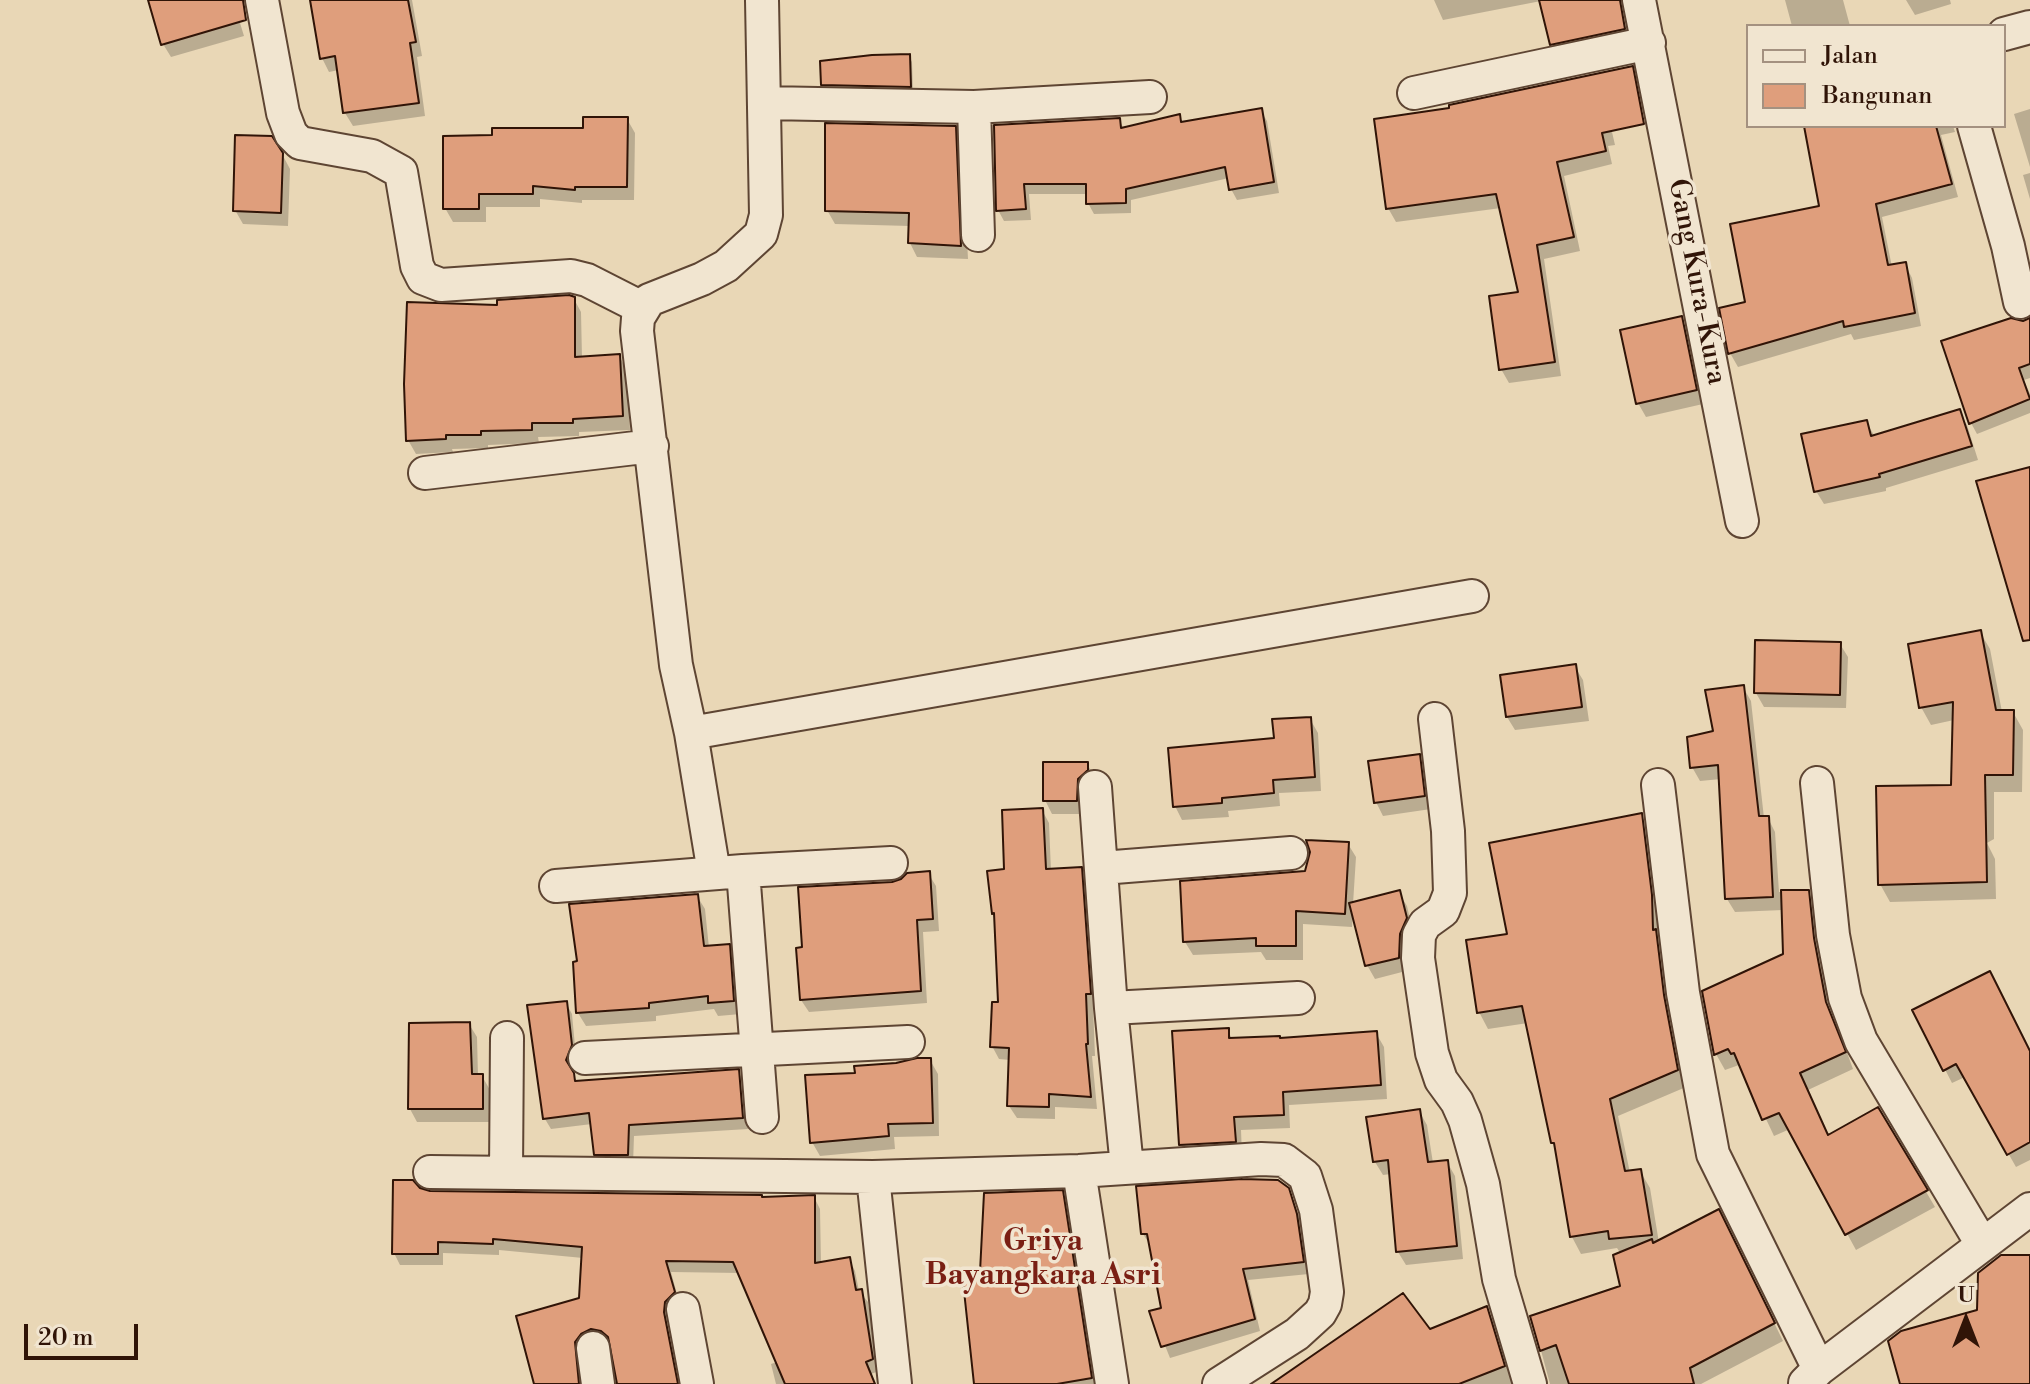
<!DOCTYPE html>
<html>
<head>
<meta charset="utf-8">
<style>
  body { margin:0 }
  #map { position:relative; width:2030px; height:1384px; overflow:hidden; background:#e9d7b6; font-family:"Libre Bodoni",serif }
  canvas { display:block }
  .legend { position:absolute; left:1746px; top:24px; width:260px; height:104px; box-sizing:border-box; background:#f1e5d0; border:2px solid #a49180; margin:0; padding:10px 14px; list-style:none; font-size:24px; color:#301407 }
  .legend li { display:flex; align-items:center; gap:16px; height:40px }
  .legend b { width:40px; border:2px solid #a49180 }
  .north { position:absolute; left:1926px; top:1280px; width:80px; height:80px; -webkit-text-stroke:6px #f1e5d0; paint-order:stroke; rotate:0deg; font-size:22px; font-weight:700; line-height:32px; text-align:center; color:#301407 }
  .north::after { content:''; display:block; margin:auto; width:28px; height:36px; background:#301407; clip-path:polygon(50% 0,100% 100%,50% 72%,0 100%) }
  .scale { position:absolute; left:24px; top:1324px; width:114px; height:36px; box-sizing:border-box; border:4px solid #301407; border-top:0; padding-left:10px; font-size:24px; line-height:28px; white-space:nowrap; color:#301407; -webkit-text-stroke:6px #f1e5d0; paint-order:stroke }
</style>
</head>
<body>
<div id="map">
<canvas width="2030" height="1384"></canvas>
<ul class="legend">
<li><b style="height:10px;background:#f1e5d0"></b>Jalan</li>
<li><b style="height:22px;background:#df9e7c"></b>Bangunan</li>
</ul>
<div class="north">U</div>
<div class="scale">20 m</div>
</div>
<script>
const c = document.querySelector('canvas').getContext('2d');
c.lineJoin = 'round';
function paint(path, color) {
  c.fillStyle = color;
  c.fill(path, 'evenodd');
}
function poly(rows) {
  const path = new Path2D();
  for (const r of rows) {
    path.moveTo(r[0], r[1]);
    for (let i = 2; i < r.length; i += 2) path.lineTo(r[i], r[i + 1]);
  }
  return path;
}
function strokePath(path, color, width, dash) {
  c.strokeStyle = color;
  c.lineWidth = width;
  c.lineCap = dash ? 'butt' : 'round';
  c.setLineDash(dash || []);
  c.stroke(path);
}
function write(font, color, halo, rows, align = 'center') {
  c.font = font + ' "Libre Bodoni",serif';
  c.lineWidth = 7;
  c.setLineDash([]);
  c.textBaseline = 'middle';
  c.strokeStyle = halo;
  c.fillStyle = color;
  for (const [text, x, y, turn = 0] of rows) {
    c.save();
    c.translate(x, y);
    c.rotate((+turn || 0) * Math.PI / 180);
    c.textAlign = isNaN(turn) ? turn : align;
    if (halo) c.strokeText(text, 0, 0);
    c.fillText(text, 0, 0);
    c.restore();
  }
}
paint(poly([
  [157,0,233,0,244,36,171,57,163,44],
  [312,0,412,0,422,56,417,57,425,116,353,126,345,113,339,70,329,72,322,58],
  [1434,0,1634,0,1632,42,1560,57,1552,44,1541,1,1443,20],
  [1785,0,1843,0,1850,26,1792,26],
  [1906,0,1950,0,1951,4,1915,15],
  [909,56,912,62,913,92,827,91,823,84],
  [1632,68,1640,82,1645,110,1609,119,1615,145,1608,146,1612,164,1564,176,1580,251,1544,259,1561,376,1509,383,1501,369,1520,294,1501,208,1396,222,1388,208,1452,110],
  [2030,109,2030,167,2014,114],
  [1261,111,1267,121,1279,193,1237,200,1231,189,1229,178,1131,200,1131,213,1094,214,1088,203,1088,194,1029,194,1031,220,1004,221,998,210,996,127,1119,120,1124,129,1179,116,1183,124],
  [627,119,635,133,634,200,582,200,582,203,540,199,540,207,486,207,486,222,453,222,445,208,494,137,585,130],
  [1806,126,1953,126,1955,132,1941,135,1958,197,1882,217,1892,267,1905,264,1912,278,1921,326,1854,340,1851,334,1738,367,1730,353,1748,304,1822,208],
  [954,128,962,141,968,259,917,257,910,243,910,226,835,224,827,210],
  [282,154,290,169,288,226,243,224,235,210],
  [2030,173,2030,199,2023,175],
  [574,299,581,312,582,358,619,356,627,370,630,430,579,432,579,436,538,437,539,443,488,445,488,448,452,449,453,452,416,454,408,440,499,307],
  [1681,318,1689,332,1703,404,1646,417,1638,403],
  [2030,346,2030,378,2024,380,2030,394,2030,413,1977,434,1971,423],
  [1959,412,1967,425,1978,460,1886,488,1886,491,1824,504,1816,491,1866,422,1874,435],
  [1980,632,1990,649,2002,712,2013,712,2023,730,2022,792,1994,792,1994,839,1987,843,1995,859,1996,899,1890,902,1880,884,1952,787,1954,720,1931,725,1921,707],
  [1840,644,1848,657,1846,708,1764,707,1756,693],
  [1575,667,1583,680,1589,721,1515,730,1507,717],
  [1743,687,1751,701,1764,818,1768,818,1775,832,1779,892,1808,892,1818,908,1823,957,1835,1020,1853,1069,1808,1090,1829,1137,1878,1110,1935,1207,1856,1250,1790,1129,1774,1136,1743,1070,1739,1065,1725,1070,1716,1054,1704,992,1785,955,1783,910,1735,912,1727,899,1721,779,1700,781,1692,767],
  [1310,719,1318,733,1321,791,1279,793,1280,806,1228,811,1229,817,1182,820,1175,806],
  [1419,756,1427,770,1431,809,1383,816,1376,802],
  [1087,764,1095,777,1084,814,1052,814,1045,800],
  [1042,810,1049,823,1051,871,1081,869,1088,881,1097,1006,1093,1006,1095,1056,1092,1056,1097,1109,1055,1107,1055,1119,1017,1118,1009,1106,1010,1060,999,1059,992,1046,1000,1004,996,918,994,913,1006,871],
  [1641,816,1651,832,1686,1087,1618,1116,1630,1173,1640,1171,1650,1188,1659,1243,1728,1229,1783,1341,1701,1384,1550,1384,1532,1317,1623,1287,1621,1254,1617,1248,1581,1254,1572,1237,1557,1150,1553,1143,1528,1023,1488,1029,1479,1012,1509,935],
  [1348,844,1356,857,1353,904,1399,893,1407,906,1413,933,1406,971,1375,979,1367,965,1353,912,1352,927,1303,924,1303,960,1266,960,1261,952,1193,955,1185,942,1306,873],
  [928,873,936,886,939,931,923,932,927,1003,809,1012,801,1000,804,949,892,884],
  [697,896,705,909,709,948,728,946,736,960,741,1014,718,1016,714,1009,656,1016,656,1021,586,1026,578,1013],
  [566,1003,572,1014,576,1057,571,1072,578,1083,738,1071,744,1082,748,1129,634,1136,633,1165,602,1165,596,1154,592,1124,551,1129,545,1119,530,1007],
  [1915,1011,2030,1049,2030,1160,2016,1167,1965,1077,1952,1083],
  [469,1024,477,1037,478,1076,482,1076,490,1090,490,1122,417,1122,410,1109],
  [1227,1030,1233,1040,1280,1040,1376,1033,1384,1047,1387,1099,1289,1105,1290,1128,1241,1130,1242,1155,1189,1158,1181,1145],
  [930,1060,938,1074,939,1136,894,1137,895,1149,820,1156,812,1142,857,1075],
  [1419,1111,1427,1125,1433,1163,1447,1162,1455,1176,1463,1259,1406,1265,1398,1252,1391,1174,1383,1175,1375,1162],
  [1287,1189,1294,1201,1303,1228,1309,1274,1248,1280,1260,1331,1170,1358,1152,1313,1163,1309,1150,1245,1143,1234],
  [419,1190,429,1193,762,1199,814,1197,820,1209,821,1264,849,1259,855,1271,859,1291,868,1302,879,1371,871,1374,875,1384,776,1384,771,1364,777,1362,740,1273,671,1272,680,1305,671,1314,670,1326,681,1384,617,1384,609,1342,597,1340,583,1384,537,1384,581,1300,583,1258,499,1250,499,1255,443,1253,443,1265,400,1265,394,1253],
  [1062,1193,1069,1206,1097,1384,976,1384,982,1274],
  [1486,1308,1496,1325,1513,1384,1273,1384,1429,1331]
]), '#0003');
const building = poly([
  [148,0,243,0,246,20,161,45,148,0],
  [310,0,408,0,416,42,410,43,419,103,343,113,335,56,320,59,310,0],
  [1539,0,1620,0,1625,29,1550,45,1539,0],
  [910,54,911,87,821,85,820,61,872,55,910,54],
  [1633,66,1644,124,1602,133,1606,151,1557,162,1574,237,1537,245,1555,362,1499,370,1489,296,1518,292,1496,194,1386,209,1374,119,1449,108,1449,105,1633,66],
  [1262,108,1274,182,1229,190,1225,167,1126,189,1126,203,1086,204,1086,184,1024,184,1026,209,996,211,994,125,1120,118,1121,128,1180,114,1181,122,1262,108],
  [583,117,628,117,627,187,575,187,575,190,533,186,533,194,479,194,479,209,443,209,443,136,492,135,492,128,583,128,583,117],
  [825,123,956,126,961,246,908,243,909,213,825,211,825,123],
  [1804,126,1936,126,1952,184,1876,204,1888,265,1906,262,1915,313,1844,327,1843,321,1728,354,1719,308,1745,302,1730,224,1819,206,1804,126],
  [235,135,272,136,283,153,281,213,233,211,235,135],
  [569,295,575,297,575,357,620,354,623,416,573,419,573,423,532,423,532,430,481,431,481,435,446,435,446,439,406,441,404,384,407,302,497,305,497,300,569,295],
  [1682,316,1697,390,1636,404,1620,330,1682,316],
  [2011,318,2023,321,2030,318,2030,364,2019,368,2030,399,1969,424,1941,341,2011,318],
  [1960,409,1972,446,1879,474,1880,477,1814,492,1801,434,1867,420,1871,436,1960,409],
  [2030,467,2030,640,2023,641,1976,481,2030,467],
  [1981,630,1996,710,2014,710,2013,775,1985,775,1987,882,1878,885,1876,786,1951,785,1953,702,1919,708,1908,644,1981,630],
  [1755,640,1841,642,1840,695,1754,693,1755,640],
  [1576,664,1582,707,1506,717,1500,675,1576,664],
  [1744,685,1759,816,1769,816,1773,897,1725,899,1718,765,1690,768,1687,737,1713,731,1705,690,1744,685],
  [1311,717,1315,777,1273,780,1274,793,1222,798,1222,803,1173,807,1168,748,1274,738,1272,719,1311,717],
  [1420,754,1425,796,1374,803,1368,761,1420,754],
  [1043,762,1088,762,1088,770,1078,779,1077,801,1043,801,1043,762],
  [1043,808,1046,869,1082,867,1091,994,1086,994,1088,1044,1086,1044,1091,1097,1049,1094,1049,1107,1007,1106,1009,1048,990,1047,992,1002,998,1002,994,913,992,914,987,871,1004,869,1002,810,1043,808],
  [1642,813,1652,895,1653,930,1656,929,1664,995,1678,1070,1610,1099,1625,1171,1641,1169,1652,1235,1609,1239,1608,1231,1570,1237,1554,1143,1551,1143,1522,1006,1477,1013,1466,940,1507,934,1489,843,1642,813],
  [1306,840,1349,842,1345,914,1296,911,1296,946,1256,946,1256,938,1183,942,1180,881,1305,871,1310,852,1306,840],
  [930,871,933,919,917,920,921,991,800,1000,796,948,802,947,798,887,892,882,901,879,907,873,930,871],
  [1400,890,1407,918,1400,934,1399,958,1365,966,1349,903,1400,890],
  [1781,890,1809,890,1814,938,1826,1002,1846,1052,1800,1073,1828,1135,1878,1107,1928,1190,1845,1235,1779,1113,1762,1120,1734,1053,1731,1054,1728,1049,1714,1055,1702,991,1783,954,1781,890],
  [698,894,704,946,730,944,734,1001,708,1003,708,996,649,1003,649,1008,576,1013,573,962,577,961,569,904,698,894],
  [1990,971,2030,1051,2030,1142,2007,1155,1956,1064,1943,1071,1912,1010,1990,971],
  [567,1001,572,1045,566,1060,574,1073,575,1081,739,1069,743,1118,629,1125,628,1155,594,1155,589,1113,543,1119,527,1005,567,1001],
  [470,1022,472,1074,483,1074,483,1109,408,1109,409,1023,470,1022],
  [1229,1028,1229,1038,1280,1036,1280,1038,1377,1031,1381,1085,1283,1092,1284,1115,1234,1117,1236,1142,1179,1145,1172,1031,1229,1028],
  [917,1058,931,1058,933,1123,888,1124,889,1136,810,1143,805,1075,855,1073,854,1066,896,1063,917,1058],
  [1420,1109,1428,1162,1448,1160,1457,1246,1396,1252,1388,1160,1373,1162,1366,1117,1420,1109],
  [1242,1179,1278,1180,1289,1188,1297,1214,1304,1262,1243,1269,1255,1319,1161,1347,1149,1311,1161,1308,1147,1234,1141,1234,1136,1186,1242,1179],
  [393,1180,413,1180,420,1188,430,1191,762,1195,762,1197,815,1195,815,1263,850,1257,856,1290,862,1289,873,1359,866,1362,875,1384,785,1384,733,1262,666,1261,675,1292,665,1302,664,1312,678,1384,617,1384,608,1337,601,1331,591,1329,581,1334,575,1342,579,1384,534,1384,516,1316,579,1298,582,1247,493,1239,493,1244,438,1242,438,1254,392,1254,393,1180],
  [1063,1190,1092,1378,1057,1384,974,1384,962,1272,980,1272,984,1193,1063,1190],
  [1719,1209,1775,1323,1690,1368,1694,1384,1569,1384,1556,1345,1540,1351,1530,1316,1620,1286,1613,1255,1652,1239,1653,1243,1719,1209],
  [2001,1255,2030,1255,2030,1384,1900,1384,1888,1341,1901,1331,1977,1310,1978,1273,2001,1255],
  [1403,1293,1430,1329,1487,1306,1505,1366,1459,1384,1271,1384,1403,1293]
]);
paint(building, '#df9e7c');
strokePath(building, '#301407', 2);
const minor = poly([
  [262,0,283,113,291,134,300,143,372,156,401,172,417,266,423,278,441,285,571,276,587,280,642,308],
  [1639,0,1742,521],
  [2004,34,2030,27],
  [1414,93,1649,43],
  [766,103,974,107,1150,97],
  [974,107,978,235],
  [1974,126,2008,246,2020,302],
  [425,473,652,446],
  [1435,719,1448,831,1450,893,1443,911,1425,924,1419,935,1418,958,1432,1053,1441,1080,1457,1102,1465,1120,1483,1184,1499,1279,1530,1384],
  [691,733,1472,596],
  [1817,783,1833,935,1845,998,1861,1041,1982,1244],
  [1658,785,1683,993,1713,1154,1819,1369],
  [1095,787,1111,1008,1127,1167],
  [1102,868,1291,853],
  [743,871,762,1117],
  [714,873,691,733,676,665,637,331,638,318,649,300,702,279,726,266,761,234,766,215,762,0],
  [556,886,743,871,891,863],
  [1111,1008,1298,998],
  [585,1058,908,1042],
  [1079,1171,1112,1384],
  [430,1172,873,1177,1079,1171,1261,1159,1284,1160,1305,1176,1316,1210,1327,1292,1325,1304,1320,1313,1297,1334,1219,1384],
  [506,1172,507,1038],
  [873,1177,895,1384],
  [683,1309,697,1384],
  [593,1348,598,1384],
  [1805,1383,1819,1369,2030,1209]
]);
strokePath(minor, '#5e4533', 36);
strokePath(minor, '#f1e5d0', 32);
write('28px', '#301407', '#f1e5d0', [
  ["Gang Kura-Kura",1696,282,79]
]);
write('bold 30px', '#7a1f14', '#f1e5d0', [
  ["Griya",1043,1243],
  ["Bayangkara Asri",1043,1277]
]);
</script>
</body>
</html>
